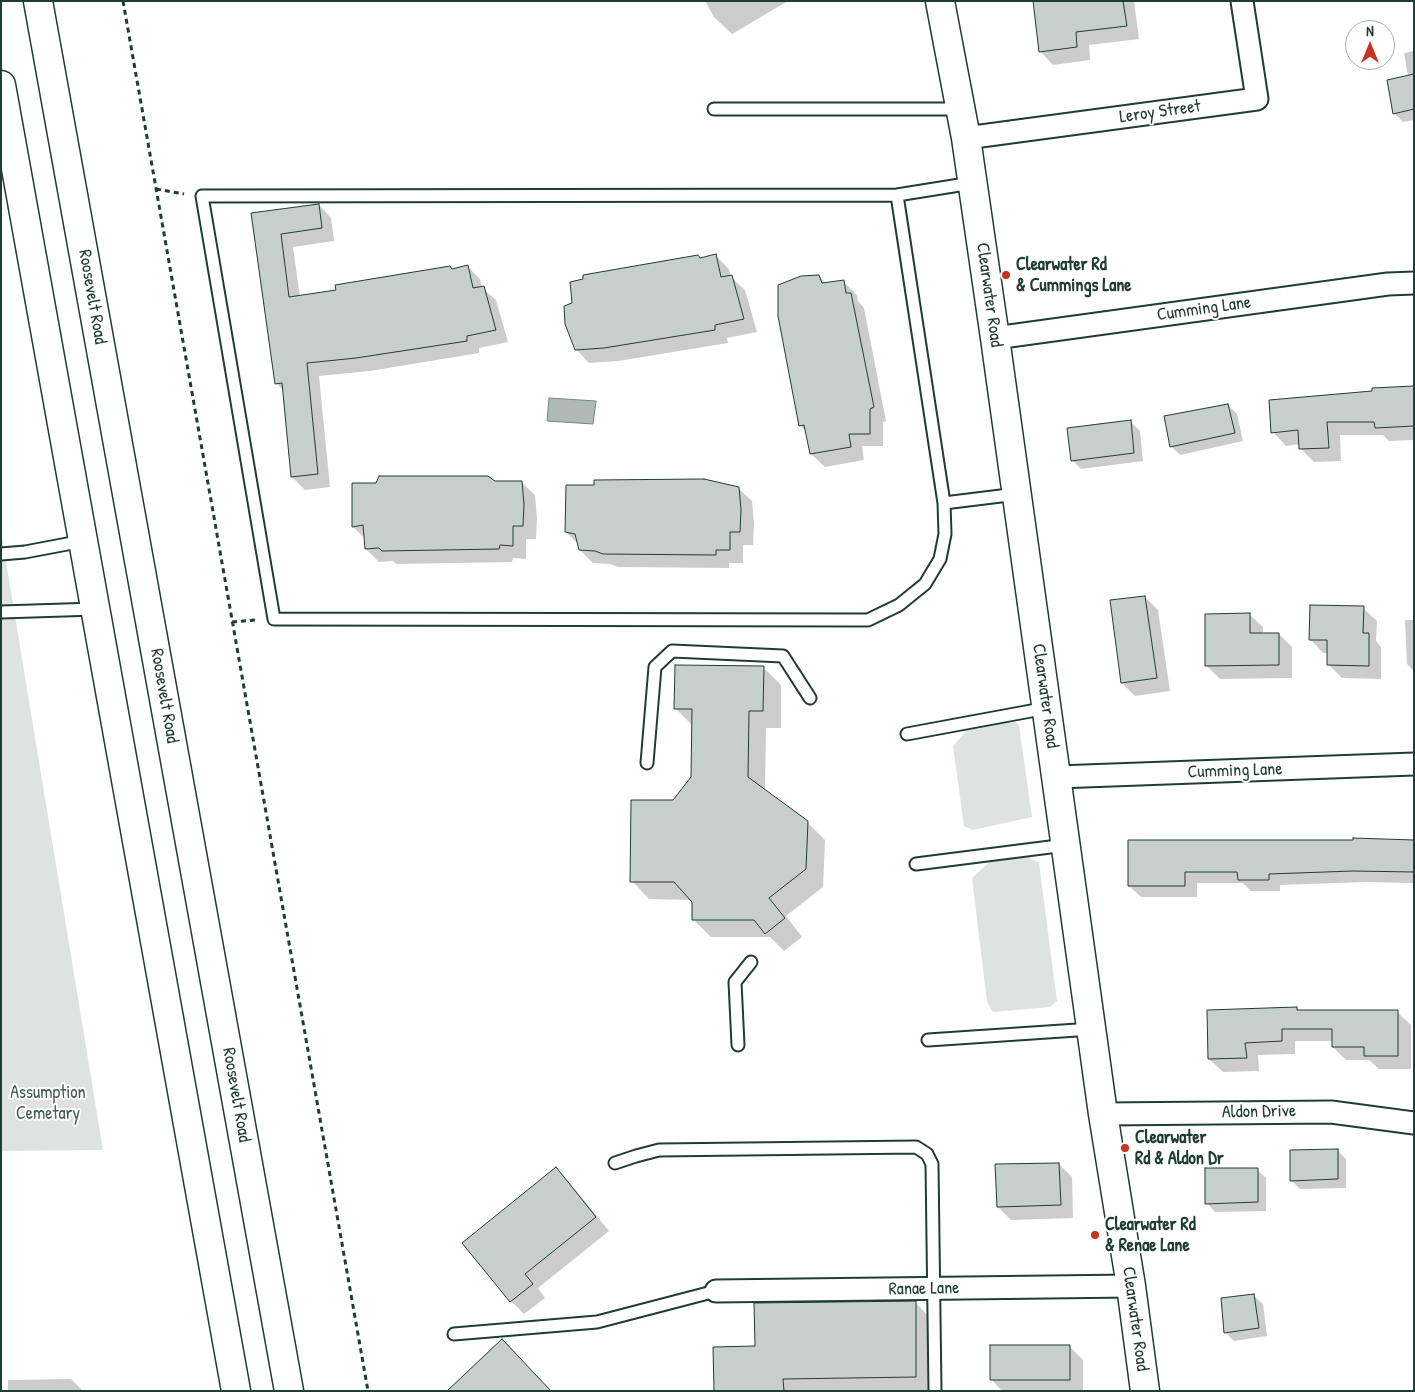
<!DOCTYPE html>
<html>
<head>
<meta charset="utf-8">
<style>
  body { margin:0 }
  #map { position:relative; width:1415px; height:1392px; overflow:hidden; background:#fff; font-family:"Patrick Hand",sans-serif }
  canvas { display:block }
  .frame { position:absolute; inset:0; border:2px solid #1f3d34; pointer-events:none }
  .north { position:absolute; left:1345px; top:20px; width:50px; height:50px; box-sizing:border-box; background:#fff; border:1px solid #a5b1ae; border-radius:50%; rotate:0deg; font-size:14px; font-weight:700; line-height:20px; text-align:center; color:#1f3d34 }
  .north::after { content:''; display:block; margin:auto; width:18px; height:22px; background:#c8321e; clip-path:polygon(50% 0,100% 100%,50% 72%,0 100%) }
</style>
</head>
<body>
<div id="map">
<canvas width="1415" height="1392"></canvas>
<div class="frame"></div>
<div class="north">N</div>
</div>
<script>
const c = document.querySelector('canvas').getContext('2d');
c.lineJoin = 'round';
function paint(path, color) {
  c.fillStyle = color;
  c.fill(path, 'evenodd');
}
function poly(rows) {
  const path = new Path2D();
  for (const r of rows) {
    path.moveTo(r[0], r[1]);
    for (let i = 2; i < r.length; i += 2) path.lineTo(r[i], r[i + 1]);
  }
  return path;
}
function strokePath(path, color, width, dash) {
  c.strokeStyle = color;
  c.lineWidth = width;
  c.lineCap = dash ? 'butt' : 'round';
  c.setLineDash(dash || []);
  c.stroke(path);
}
function write(font, color, halo, rows, align = 'center') {
  c.font = font + ' "Patrick Hand",sans-serif';
  c.lineWidth = 4;
  c.setLineDash([]);
  c.textBaseline = 'middle';
  c.strokeStyle = halo;
  c.fillStyle = color;
  for (const [text, x, y, turn = 0] of rows) {
    c.save();
    c.translate(x, y);
    c.rotate((+turn || 0) * Math.PI / 180);
    c.textAlign = isNaN(turn) ? turn : align;
    if (halo) c.strokeText(text, 0, 0);
    c.fillText(text, 0, 0);
    c.restore();
  }
}
paint(poly([
  [1,531,103,1150,1,1151],
  [1015,722,1019,725,1032,817,973,830,964,826,953,746,970,727],
  [1029,857,1039,863,1057,1001,1050,1007,993,1012,987,1002,972,878,991,861]
]), '#dee3e2');
const water = poly([
  [549,398,596,401,593,424,547,421,549,398]
]);
paint(water, '#afbab7');
strokePath(water, '#758883', 1);
paint(poly([
  [705,1,788,1,732,34,714,17],
  [1042,1,1134,1,1139,39,1089,45,1090,60,1053,65,1040,51],
  [1414,51,1414,120,1403,122,1394,113,1408,76,1404,53],
  [319,205,331,218,334,241,293,247,300,297,337,291,450,267,453,270,467,266,480,279,482,288,496,300,508,342,479,348,479,353,370,371,319,376,330,487,305,490,292,477,284,391,276,383,253,214],
  [716,256,729,269,731,277,745,290,757,332,727,338,728,343,618,361,589,363,576,349,701,259],
  [819,276,826,284,843,281,857,295,858,301,864,308,886,421,883,422,883,446,862,446,864,460,825,467,811,454,806,432,800,425],
  [1414,387,1414,440,1389,441,1383,435,1340,435,1341,461,1314,462,1301,449,1300,444,1286,446,1273,432],
  [1228,405,1237,414,1243,441,1180,455,1171,446],
  [1131,422,1140,431,1143,461,1081,469,1072,460],
  [521,482,535,495,537,518,536,539,526,539,526,559,513,558,512,562,396,564,393,561,379,562,366,549,365,538,353,527,495,483],
  [595,486,738,488,752,501,754,524,753,545,743,545,743,563,729,563,729,568,618,567,610,564,593,563,580,550,578,544,566,532],
  [1145,597,1158,610,1170,691,1135,696,1122,683],
  [1363,608,1377,621,1376,641,1381,647,1381,679,1342,678,1328,664,1328,653,1323,653,1310,639],
  [1249,614,1263,627,1263,634,1279,634,1292,647,1292,678,1220,679,1207,666],
  [1405,620,1414,620,1414,671,1407,664],
  [763,667,781,685,781,728,766,728,765,791,807,822,825,840,823,887,786,916,802,937,784,951,770,937,711,937,693,919,692,900,649,899,632,881,674,801,692,778,693,726,675,708],
  [1129,841,1414,841,1414,885,1412,883,1366,882,1280,885,1280,891,1251,891,1243,883,1197,883,1197,897,1141,897,1129,886],
  [1297,1008,1300,1012,1397,1012,1411,1025,1411,1069,1379,1069,1369,1060,1346,1060,1333,1047,1333,1041,1295,1041,1295,1054,1258,1055,1259,1071,1223,1072,1209,1059],
  [1337,1150,1346,1159,1346,1188,1300,1189,1291,1180],
  [1059,1164,1072,1177,1073,1218,1011,1220,998,1207],
  [555,1169,569,1182,609,1231,538,1288,545,1298,524,1314,511,1301,464,1243],
  [1257,1170,1266,1178,1266,1211,1215,1212,1207,1203],
  [1254,1296,1263,1304,1267,1336,1234,1341,1225,1332],
  [915,1302,932,1320,933,1391,715,1391,756,1347],
  [1069,1346,1083,1360,1083,1391,1002,1391,991,1379],
  [71,1379,83,1391,8,1391,8,1380]
]), '#0003');
const building = poly([
  [1033,1,1123,1,1127,26,1076,32,1077,47,1039,52,1033,1],
  [1414,74,1414,109,1393,114,1387,80,1414,74],
  [319,204,322,228,281,234,289,297,336,290,335,285,450,266,452,269,468,265,473,288,484,286,496,330,467,336,467,341,356,358,307,363,318,474,291,477,282,383,275,384,251,213,319,204],
  [716,254,721,277,732,275,744,319,715,325,715,330,604,348,575,350,565,324,564,306,572,303,570,282,583,279,583,275,698,255,700,258,716,254],
  [819,275,822,283,844,280,846,293,851,293,874,407,870,409,870,434,849,434,851,447,810,454,804,425,799,426,778,316,778,285,801,276,819,275],
  [1414,386,1414,426,1375,428,1374,422,1327,422,1329,448,1299,449,1298,430,1271,433,1269,400,1372,391,1372,388,1414,386],
  [1228,404,1235,433,1170,447,1164,416,1228,404],
  [1131,420,1134,453,1071,461,1067,428,1131,420],
  [379,476,488,476,495,481,522,481,524,504,523,526,513,526,513,546,500,545,499,549,382,551,379,548,365,549,363,525,352,527,352,483,376,483,379,476],
  [704,479,739,487,741,510,740,532,730,532,730,550,716,550,716,555,603,554,595,551,579,550,575,534,565,532,566,485,594,485,594,480,704,479],
  [1145,596,1157,678,1121,683,1110,600,1145,596],
  [1310,605,1364,606,1363,633,1369,633,1369,666,1327,665,1327,640,1309,640,1310,605],
  [1250,613,1250,633,1279,633,1279,665,1205,666,1205,614,1250,613],
  [675,665,764,666,763,711,749,711,748,777,808,821,806,869,769,898,785,918,765,934,754,920,692,920,692,902,674,882,630,882,631,800,673,800,691,777,692,709,674,709,675,665],
  [1353,838,1414,840,1414,872,1353,871,1269,874,1269,880,1238,880,1237,872,1185,872,1185,886,1128,886,1128,840,1353,840,1353,838],
  [1297,1007,1297,1010,1398,1010,1398,1056,1364,1056,1364,1047,1332,1047,1332,1029,1282,1029,1282,1041,1245,1043,1247,1058,1208,1059,1207,1010,1297,1007],
  [1338,1149,1338,1179,1290,1181,1290,1150,1338,1149],
  [1059,1163,1061,1205,997,1207,995,1164,1059,1163],
  [556,1167,596,1217,525,1274,533,1284,510,1302,462,1243,556,1167],
  [1205,1168,1258,1168,1258,1202,1205,1204,1205,1168],
  [1254,1294,1259,1328,1224,1333,1221,1298,1254,1294],
  [916,1301,916,1377,783,1379,784,1391,714,1391,713,1347,755,1346,754,1303,916,1301],
  [502,1339,551,1391,447,1391,502,1339],
  [990,1345,1070,1345,1070,1380,990,1380,990,1345]
]);
paint(building, '#c7cfcc');
strokePath(building, '#1f3d34', 1);
const service = poly([
  [714,109,960,109],
  [897,195,944,503,945,534,940,559,925,584,899,605,868,620,274,619,202,196,897,195,972,183],
  [944,503,1017,494],
  [1,554,25,552,83,541],
  [1,612,96,609],
  [907,734,1047,708],
  [647,763,655,667,672,651,783,656,810,698],
  [916,864,1066,845],
  [928,1040,1092,1029],
  [738,1045,735,982,751,962],
  [615,1163,636,1156,659,1150,916,1147,927,1154,932,1164,935,1391],
  [454,1334,597,1322,716,1291]
]);
const minor = poly([
  [966,138,1257,99,1242,1],
  [995,338,1388,284,1414,283],
  [1057,777,1414,764],
  [1103,1114,1331,1112,1414,1123],
  [716,1291,1131,1286]
]);
const tertiary = poly([
  [940,1,966,138,995,338,1103,1114,1131,1286,1145,1391]
]);
const primary = poly([
  [38,1,289,1391],
  [1,85,236,1391]
]);
strokePath(service, '#1f3d34', 15);
strokePath(minor, '#1f3d34', 25);
strokePath(tertiary, '#1f3d34', 31);
strokePath(primary, '#1f3d34', 31);
strokePath(poly([
  [123,1,368,1391],
  [156,189,184,194],
  [232,622,256,620]
]), '#1f3d34', 3, [5, 4]);
strokePath(service, '#fff', 11);
strokePath(minor, '#fff', 21);
strokePath(tertiary, '#fff', 28);
strokePath(primary, '#fff', 28);
for (const [x, y, r, color] of [
  [1006,275,5,"#c8321e"],
  [1125,1148,5,"#c8321e"],
  [1095,1235,5,"#c8321e"]
]) {
  const dot = new Path2D();
  dot.arc(x, y, r, 0, 2 * Math.PI);
  c.fillStyle = color;
  c.fill(dot);
  strokePath(dot, '#fff', 2);
}
write('18px', '#1f3d34', '#fff', [
  ["Leroy Street",1160,112,-8],
  ["Clearwater Road",989,295,82],
  ["Roosevelt Road",92,297,80],
  ["Cumming Lane",1204,309,-8],
  ["Roosevelt Road",164,696,80],
  ["Clearwater Road",1045,696,82],
  ["Cumming Lane",1235,771,-2],
  ["Roosevelt Road",236,1095,80],
  ["Aldon Drive",1259,1112,-1],
  ["Ranae Lane",924,1289,-1],
  ["Clearwater Road",1135,1319,82]
]);
write('bold 18px', '#1f3d34', '#fff', [
  ["Clearwater Rd",1016,265],
  ["& Cummings Lane",1016,286],
  ["Clearwater",1135,1138],
  ["Rd & Aldon Dr",1135,1159],
  ["Clearwater Rd",1105,1225],
  ["& Renae Lane",1105,1246]
], 'left');
write('18px', '#455e57', '#fff', [
  ["Assumption",48,1093],
  ["Cemetary",48,1114]
]);
</script>
</body>
</html>
